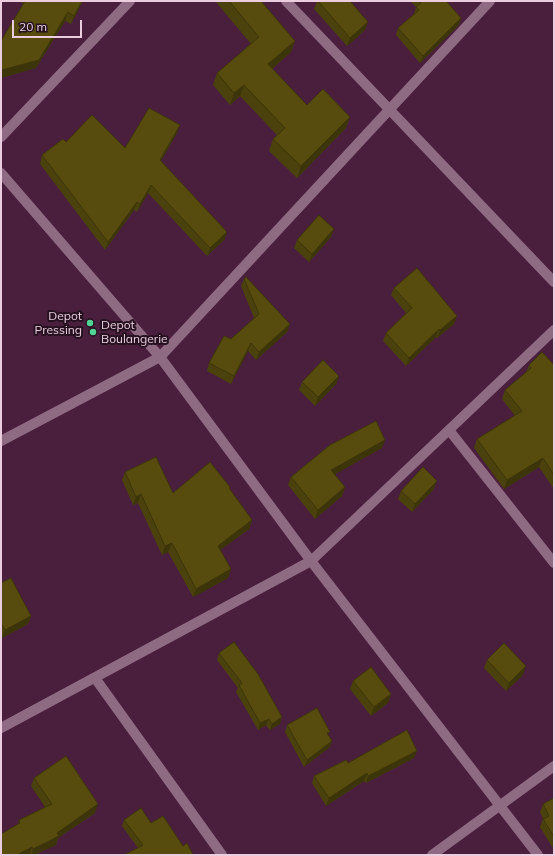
<!DOCTYPE html>
<html>
<head>
<meta charset="utf-8">
<style>
  body { margin:0 }
  #map { position:relative; width:555px; height:856px; overflow:hidden; background:#4a1f3e; font-family:Mulish,sans-serif }
  canvas { display:block }
  .frame { position:absolute; inset:0; border:2px solid #eacee0; pointer-events:none }
  .scale { position:absolute; left:12px; top:20px; width:70px; height:18px; box-sizing:border-box; border:2px solid #eacee0; border-top:0; padding-left:5px; font-size:12px; line-height:14px; white-space:nowrap; color:#eacee0; -webkit-text-stroke:3px #25111f; paint-order:stroke }
</style>
</head>
<body>
<div id="map">
<canvas width="555" height="856"></canvas>
<div class="frame"></div>
<div class="scale">20 m</div>
</div>
<script>
const c = document.querySelector('canvas').getContext('2d');
c.lineJoin = 'round';
function poly(rows) {
  const path = new Path2D();
  for (const r of rows) {
    path.moveTo(r[0], r[1]);
    for (let i = 2; i < r.length; i += 2) path.lineTo(r[i], r[i + 1]);
  }
  return path;
}
function strokePath(path, color, width, dash) {
  c.strokeStyle = color;
  c.lineWidth = width;
  c.lineCap = dash ? 'butt' : 'round';
  c.setLineDash(dash || []);
  c.stroke(path);
}
function paint(path, color) {
  c.fillStyle = color;
  c.fill(path, 'evenodd');
}
function write(font, color, halo, rows, align = 'center') {
  c.font = font + ' Mulish,sans-serif';
  c.lineWidth = 4;
  c.setLineDash([]);
  c.textBaseline = 'middle';
  c.strokeStyle = halo;
  c.fillStyle = color;
  for (const [text, x, y, turn = 0] of rows) {
    c.save();
    c.translate(x, y);
    c.rotate((+turn || 0) * Math.PI / 180);
    c.textAlign = isNaN(turn) ? turn : align;
    if (halo) c.strokeText(text, 0, 0);
    c.fillText(text, 0, 0);
    c.restore();
  }
}
strokePath(poly([
  [286,1,554,282],
  [1,137,130,1],
  [1,173,160,357,311,561,538,855],
  [449,430,554,563],
  [1,441,160,357,490,1],
  [95,678,222,855],
  [1,728,311,561,554,330],
  [432,855,554,766]
]), '#8f6a83', 10);
paint(poly([
  [19,1,83,1,71,24,65,21,36,68,1,78,1,41,24,4],
  [215,1,261,1,295,41,291,52,272,69,307,105,346,128,297,178,269,151,273,139,277,135,240,96,230,105,213,85,217,73,251,44],
  [317,1,350,1,365,30,347,46,314,9],
  [410,1,446,1,461,18,459,25,420,63,396,35,398,28,414,14,416,7],
  [177,133,161,161,227,232,224,240,207,256,148,193,137,212,134,210,105,250,40,164,42,155,66,142,125,148],
  [331,237,309,262,294,248,297,240],
  [244,279,290,324,287,332,256,360,248,351,231,384,207,371,209,363,231,339,254,318,241,286],
  [394,288,454,324,437,338,436,337,406,366,383,341,386,333,406,313,391,295],
  [529,365,554,365,554,489,539,467,504,489,474,448,477,439,515,416,502,399,505,390,526,372],
  [339,376,336,384,315,406,299,390,302,382],
  [382,448,335,474,345,487,342,496,315,519,288,485,291,477],
  [125,472,173,493,230,487,229,489,252,520,249,529,220,550,231,569,228,578,193,597,168,552,162,555,138,503,133,505,122,480],
  [434,489,412,512,398,499,401,491],
  [1,583,31,616,28,624,2,638,1,636],
  [219,653,280,724,270,730,266,725,258,730,236,692,238,688,217,660],
  [487,660,523,675,506,691,484,668],
  [353,681,391,694,388,703,371,716,350,689],
  [287,725,329,735,330,747,304,767,285,732],
  [414,758,366,783,364,781,326,806,312,783,314,776,348,763],
  [34,778,95,813,58,838,56,845,34,855,1,855,18,824,19,820,45,807,31,786],
  [554,798,554,850,540,827,543,819,540,812,543,804],
  [124,820,151,823,183,846,138,848,122,826]
]), '#4b410c');
paint(poly([
  [82,1,83,1,71,24,74,16],
  [68,12,65,21,36,68,1,78,1,72,2,70],
  [461,18,459,25,420,63,423,56],
  [368,22,365,30,347,46,350,38],
  [295,41,291,52,264,76,268,64],
  [244,85,240,96,230,105,234,93],
  [350,117,346,128,297,178,301,166],
  [180,125,177,133,157,168,160,160],
  [151,185,148,193,137,212,140,204],
  [137,202,134,210,105,250,108,242],
  [334,229,331,237,309,262,312,254],
  [227,232,224,240,207,256,210,248],
  [457,316,454,324,437,338,440,330],
  [290,324,287,332,256,360,259,352],
  [439,329,436,337,406,366,409,358],
  [251,343,248,351,231,384,234,376],
  [339,376,336,384,315,406,318,397],
  [385,440,382,448,328,478,331,470],
  [543,458,539,467,504,489,507,480],
  [437,481,434,489,412,512,415,504],
  [345,487,342,496,315,519,318,510],
  [141,494,138,503,133,505,136,497],
  [252,520,249,529,215,554,218,546],
  [172,543,168,552,162,555,165,546],
  [231,569,228,578,193,597,196,589],
  [31,616,28,624,2,638,5,630],
  [526,666,523,675,506,691,509,683],
  [391,694,388,703,371,716,374,707],
  [282,717,280,724,270,730,272,724],
  [269,719,266,725,258,730,260,723],
  [332,741,330,747,304,767,307,760],
  [417,751,414,758,366,783,368,776],
  [367,773,364,781,326,806,329,798],
  [98,804,95,813,58,838,56,845,34,855,31,855,33,849],
  [32,847,29,855,17,855]
]), '#3d350a');
const building = poly([
  [25,1,82,1,74,16,68,12,39,60,2,70,1,66,1,41,25,1],
  [229,1,261,1,295,41,268,64,307,105,323,89,350,117,301,166,273,139,285,128,244,85,234,93,217,73,259,37,229,1],
  [318,1,350,1,368,22,350,38,318,1],
  [419,1,446,1,461,18,423,56,398,28,419,10,416,7,421,3,419,1],
  [149,108,180,125,160,160,227,232,210,248,151,185,140,204,137,202,108,242,42,155,63,139,66,142,92,115,125,148,149,108],
  [319,215,334,229,312,254,297,240,319,215],
  [417,268,457,316,440,330,439,329,409,358,386,333,412,308,394,288,417,268],
  [246,277,290,324,259,352,251,343,234,376,209,363,224,336,231,339,259,314,244,279,246,277],
  [542,352,554,365,554,475,543,458,507,480,477,439,522,411,505,390,531,368,529,365,542,352],
  [323,360,339,376,318,397,302,382,323,360],
  [376,421,385,440,331,470,345,487,318,510,291,477,330,445,376,421],
  [156,457,173,493,210,462,230,487,229,488,252,520,218,546,231,569,196,589,172,543,165,546,141,494,136,497,125,472,156,457],
  [423,467,437,481,415,504,401,491,423,467],
  [11,578,31,616,5,630,1,623,1,583,11,578],
  [234,642,258,674,282,717,272,724,269,719,260,723,239,685,242,683,219,653,234,642],
  [504,643,526,666,509,683,487,660,504,643],
  [371,667,391,694,374,707,353,681,371,667],
  [317,708,330,732,327,733,332,741,307,760,287,725,317,708],
  [407,730,417,751,368,776,367,773,329,798,314,776,346,760,348,763,407,730],
  [66,756,98,804,57,833,59,836,33,849,32,847,17,855,1,855,1,834,20,823,19,820,52,804,34,778,66,756],
  [554,798,554,837,543,819,549,816,543,804,554,798],
  [141,808,151,823,163,816,183,846,187,843,193,855,124,855,143,845,124,820,141,808]
]);
paint(building, '#574c0e');
strokePath(building, '#3d350a', 1);
for (const [x, y, r, color] of [
  [90,323,4,"#54d396"],
  [93,332,4,"#54d396"]
]) {
  const dot = new Path2D();
  dot.arc(x, y, r, 0, 2 * Math.PI);
  c.fillStyle = color;
  c.fill(dot);
  strokePath(dot, '#25111f', 1.5);
}
write('12px', '#eacee0', '#25111f', [
  ["Depot",82,316],
  ["Pressing",82,330],
  ["Depot",101,325,"left"],
  ["Boulangerie",101,339,"left"]
], 'right');
</script>
</body>
</html>
